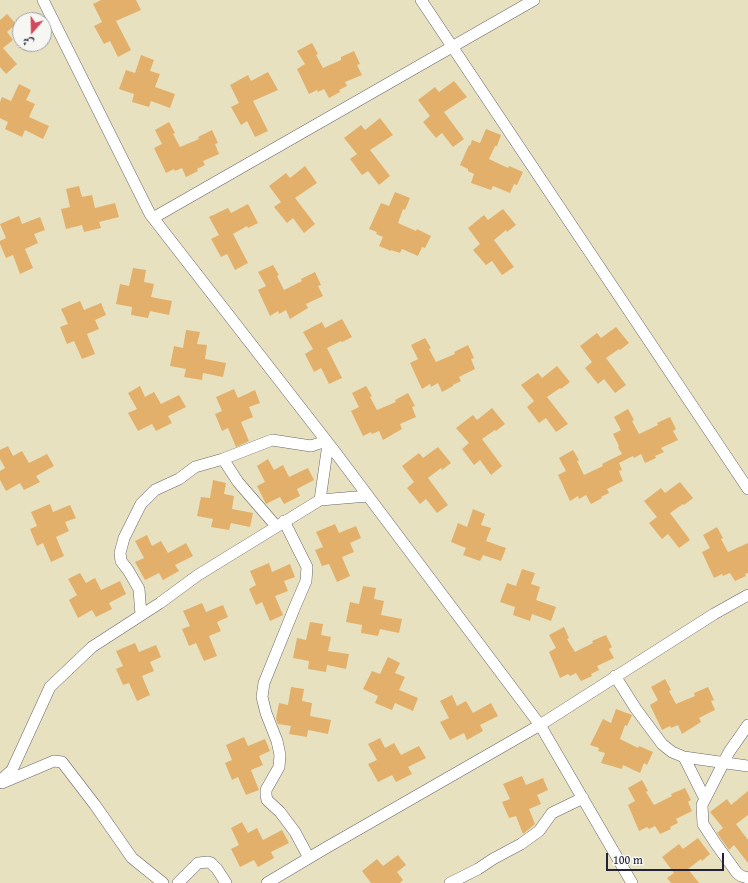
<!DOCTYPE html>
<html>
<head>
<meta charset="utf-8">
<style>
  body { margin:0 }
  #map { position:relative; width:748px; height:883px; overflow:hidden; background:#e8e1c0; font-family:"Gentium Book Plus",Amiri,serif }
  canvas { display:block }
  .north { position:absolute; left:12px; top:12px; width:40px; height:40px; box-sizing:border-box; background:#f6f6f2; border:1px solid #a1a1a9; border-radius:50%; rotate:200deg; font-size:11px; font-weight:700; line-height:16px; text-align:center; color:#22223b }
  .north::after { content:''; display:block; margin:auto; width:14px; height:18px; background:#d1495b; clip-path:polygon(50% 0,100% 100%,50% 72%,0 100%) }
  .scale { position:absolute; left:606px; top:853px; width:118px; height:18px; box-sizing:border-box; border:2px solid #22223b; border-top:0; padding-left:5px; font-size:12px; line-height:14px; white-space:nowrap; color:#22223b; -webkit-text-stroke:3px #f6f6f2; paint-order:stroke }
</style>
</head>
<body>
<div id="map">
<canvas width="748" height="883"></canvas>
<div class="north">ش</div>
<div class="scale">100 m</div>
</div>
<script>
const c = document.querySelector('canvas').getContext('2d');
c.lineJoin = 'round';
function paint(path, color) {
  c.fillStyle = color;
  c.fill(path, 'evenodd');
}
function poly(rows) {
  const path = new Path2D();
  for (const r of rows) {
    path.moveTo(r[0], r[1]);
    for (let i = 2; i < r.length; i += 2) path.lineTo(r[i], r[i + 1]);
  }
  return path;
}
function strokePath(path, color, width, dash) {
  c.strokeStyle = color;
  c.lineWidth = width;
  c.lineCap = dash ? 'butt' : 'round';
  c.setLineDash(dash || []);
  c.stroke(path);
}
paint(poly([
  [101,0,136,0,141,10,116,21,131,50,118,57,110,41,104,44,94,26,102,22,93,4],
  [7,14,16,24,7,32,13,40,3,48,17,64,6,74,0,67,0,20],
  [312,43,318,54,316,55,323,68,341,60,341,57,354,51,360,64,357,65,362,75,345,82,347,86,339,90,340,92,329,98,324,89,318,92,317,90,309,94,297,69,305,64,297,51],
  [141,55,154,60,150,71,160,74,155,87,175,94,170,108,151,101,149,107,132,102,134,94,119,89,126,70,135,73],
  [268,72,278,90,253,101,268,131,255,137,247,121,241,125,231,107,239,103,230,85,248,75,251,81],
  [454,81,467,97,444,112,464,139,453,147,442,133,436,138,423,122,430,116,418,100,435,87,439,92],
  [19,84,31,90,26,100,35,104,29,117,49,126,43,139,25,130,22,137,5,129,8,122,0,118,0,102,2,97,11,101],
  [380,118,393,135,370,150,390,176,379,185,368,171,362,175,350,159,357,154,344,138,361,125,365,130],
  [169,122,175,133,173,134,180,147,199,139,198,137,212,130,218,143,215,144,219,154,203,161,205,165,197,169,198,171,186,177,182,168,175,171,174,169,166,173,154,148,162,144,155,130],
  [486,129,501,135,497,146,495,146,489,159,508,168,509,166,523,172,517,185,514,184,510,193,493,186,491,190,471,183,474,174,468,171,468,169,460,165,469,145,470,146,472,140,480,143],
  [305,166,317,183,295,198,315,224,304,233,293,218,287,223,274,207,281,202,269,186,286,173,290,178],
  [79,186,82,197,92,195,95,208,115,203,119,217,99,222,101,228,84,232,82,225,66,229,61,209,70,207,66,189],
  [395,192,410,198,405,210,403,209,398,223,416,231,417,229,431,236,425,248,422,247,418,256,402,249,400,253,391,250,391,251,379,246,383,237,376,234,377,232,369,229,381,203,389,206],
  [248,204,258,223,248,228,247,226,233,234,248,263,235,270,227,254,221,257,211,239,219,235,209,217,228,208,231,213],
  [503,209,516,225,507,232,506,230,494,240,514,267,502,275,492,261,486,265,473,250,480,244,468,228,484,215,488,220],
  [19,216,22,224,40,217,45,230,34,234,38,243,25,249,33,268,20,274,13,255,6,258,0,244,0,241,6,238,0,224],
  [273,265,279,275,277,276,284,290,302,281,301,279,315,272,321,285,318,286,323,296,306,304,308,308,290,319,286,310,279,314,278,311,270,316,258,290,266,286,258,272],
  [133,268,146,270,144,282,154,284,151,297,172,301,169,315,150,311,148,318,131,315,132,307,116,304,120,284,129,286],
  [80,301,84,310,101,303,106,315,95,320,99,329,87,334,95,354,82,359,74,341,67,344,60,327,68,324,61,309],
  [342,319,352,337,342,342,341,341,327,348,342,378,329,384,321,368,314,372,305,354,313,349,303,332,322,322,325,328],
  [616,327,629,343,620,350,619,349,606,358,626,385,615,393,604,379,598,384,585,368,592,362,580,346,597,333,601,338],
  [186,330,200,332,197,344,207,345,205,359,226,363,223,377,203,373,202,380,184,377,186,369,170,366,174,346,183,348],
  [425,338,431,348,429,349,436,362,455,354,454,352,468,345,474,358,471,359,475,369,459,377,461,381,453,385,453,386,442,392,438,383,431,387,430,384,422,389,410,363,418,359,411,345],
  [557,366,570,382,561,389,560,388,547,397,568,424,556,432,546,418,539,423,527,407,534,401,521,385,538,373,542,378],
  [140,386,145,397,154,392,161,404,179,395,186,407,168,416,172,423,156,431,152,424,138,431,128,413,137,409,128,393],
  [366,386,372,396,370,397,377,410,396,402,395,400,408,393,415,406,412,407,416,417,400,424,402,429,383,440,379,431,372,434,371,432,363,436,351,411,359,407,352,393],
  [234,389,238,398,255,390,260,403,249,407,253,417,241,422,249,441,236,447,228,428,222,431,215,414,222,411,216,397],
  [492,408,505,424,496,431,495,430,482,439,502,466,491,475,480,460,474,465,462,449,469,443,456,428,473,415,477,420],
  [628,409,634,420,632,421,639,434,658,425,657,423,670,417,676,429,673,431,678,440,661,448,664,452,655,456,656,458,645,463,641,454,634,458,633,456,619,463,622,470,619,471,623,481,607,489,609,493,601,497,602,498,591,504,586,495,579,499,578,496,570,501,558,475,566,471,559,458,573,450,579,460,577,461,584,475,603,466,602,464,622,454,618,447,619,446,613,434,621,430,614,417],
  [8,446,13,456,22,451,29,463,47,454,54,466,36,476,40,482,24,490,20,483,6,491,0,480,0,471,5,468,0,459,0,450],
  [438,447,451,463,442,470,441,468,428,478,448,505,437,513,426,499,420,504,407,488,414,482,402,466,419,453,423,458],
  [268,459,274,470,283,465,289,477,308,468,314,480,297,489,300,496,284,504,280,497,266,504,257,486,265,482,257,466],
  [213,480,226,483,224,494,234,496,232,509,253,513,250,527,231,523,229,530,211,527,213,519,197,516,201,497,210,498],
  [680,482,693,498,684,505,683,504,670,513,690,540,679,548,668,534,662,539,649,523,657,517,644,501,661,488,665,493],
  [50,504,53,512,70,505,76,518,65,522,69,531,56,537,64,556,51,562,43,543,37,546,30,529,37,526,31,512],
  [473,509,485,514,481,525,491,528,486,541,506,548,501,561,483,555,480,561,463,555,466,548,451,542,458,523,467,527],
  [335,524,339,533,356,526,361,538,350,543,354,552,342,557,350,576,337,582,329,564,322,566,315,550,323,547,316,532],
  [717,527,723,538,721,539,728,552,748,543,748,573,745,574,746,576,735,581,730,573,723,576,722,574,714,578,702,552,710,548,703,535],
  [147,535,152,546,161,541,168,553,186,543,193,556,175,565,179,571,163,580,159,573,145,580,135,562,144,558,135,541],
  [269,563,272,572,290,564,295,577,284,581,288,591,275,596,283,615,270,621,262,602,256,605,249,589,256,585,250,571],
  [522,569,535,573,531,584,540,587,536,600,556,607,551,621,532,614,530,621,513,615,515,607,500,602,507,583,516,586],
  [80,573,86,583,95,578,101,590,120,581,126,594,109,603,112,609,96,617,92,610,78,618,69,600,77,595,68,579],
  [363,586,376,588,374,599,384,601,381,615,402,619,399,633,380,629,378,636,361,633,362,625,346,622,350,602,359,604],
  [202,603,206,612,223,605,228,617,217,622,221,631,209,636,217,656,204,661,196,643,189,646,182,629,190,626,183,611],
  [310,622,323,624,321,635,331,637,328,651,349,654,346,669,327,665,326,672,308,669,309,661,293,658,297,638,306,640],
  [564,627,569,638,567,639,575,652,593,643,592,641,606,635,612,647,609,649,614,658,597,666,599,670,591,674,592,676,581,681,576,673,570,676,568,674,560,678,549,652,556,648,549,635],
  [135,643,139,652,156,645,161,657,150,662,154,671,142,676,150,695,137,701,129,683,123,685,116,669,123,666,116,651],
  [388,657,400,663,395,673,405,677,399,690,418,698,413,711,395,703,392,710,375,703,378,696,363,689,372,671,380,674],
  [665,679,671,690,669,691,676,704,695,696,694,693,708,687,714,700,711,701,715,710,699,718,701,722,682,734,678,725,671,728,670,726,662,730,650,705,658,700,651,687],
  [291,687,304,689,302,701,312,703,310,716,331,720,328,734,308,730,307,737,289,734,291,726,278,724,276,719,279,703,288,705],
  [452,695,457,706,466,701,473,713,491,703,498,716,480,725,483,731,467,740,464,733,450,740,440,722,449,718,440,701],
  [616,709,632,715,627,726,625,725,620,739,638,748,639,746,653,752,647,765,644,763,640,773,623,765,622,769,601,763,605,753,598,751,599,748,590,745,603,719,611,723],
  [244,737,248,746,265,739,270,751,259,756,263,765,251,770,259,790,246,795,238,777,232,780,225,763,232,760,226,745],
  [380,738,385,748,394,743,401,755,419,746,426,758,408,767,412,774,396,782,392,775,378,782,368,764,377,760,368,744],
  [522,776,526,785,543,778,548,790,537,795,541,804,529,809,535,824,523,834,516,816,509,818,502,802,510,799,503,784],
  [642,780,648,791,646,792,654,805,672,796,671,794,685,788,691,800,688,802,692,811,676,819,678,823,670,827,671,829,660,834,655,826,649,829,647,827,639,831,628,805,635,801,628,788],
  [748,791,748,815,736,824,748,840,748,863,734,845,729,850,717,833,723,828,710,812,727,799,731,805],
  [242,822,248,833,257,828,263,840,282,830,289,843,271,852,274,858,258,867,254,860,240,867,231,849,239,845,231,828],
  [698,838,710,854,702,861,701,859,688,869,699,883,671,883,667,878,674,873,662,857,679,844,683,849],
  [398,855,406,865,397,872,403,880,400,883,371,883,362,871,377,859,383,866]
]), '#e2b06a');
const minor = poly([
  [43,0,150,214,335,452,540,725,632,883],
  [421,0,748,489],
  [153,218,534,0],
  [320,500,328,444],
  [284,521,307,567,306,581,294,609,264,683,262,697,266,713,277,741,280,755,279,767,266,790,266,795,267,800,280,812,295,832,309,858],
  [276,526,238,482,223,459,272,440,311,446,326,441],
  [141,615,139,589,128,570,121,561,120,553,124,538,141,504,155,490,179,479,195,467,223,459],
  [615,676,636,709,662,744,672,752,684,757,748,766],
  [748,725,729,752,702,805,703,824,716,844,737,873,741,876,748,878],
  [684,757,705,799],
  [0,781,12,770,50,687,92,647,160,603,198,575,320,500,368,496],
  [2,783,54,761,62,762,95,805,132,858,163,883],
  [178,883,198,863,208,862,211,863,217,869,226,883],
  [267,883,324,849,540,725,714,614,748,595],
  [450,883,478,869,493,859,521,844,539,831,552,813,583,798]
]);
strokePath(minor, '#67656a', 12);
strokePath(minor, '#fff', 11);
</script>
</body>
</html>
